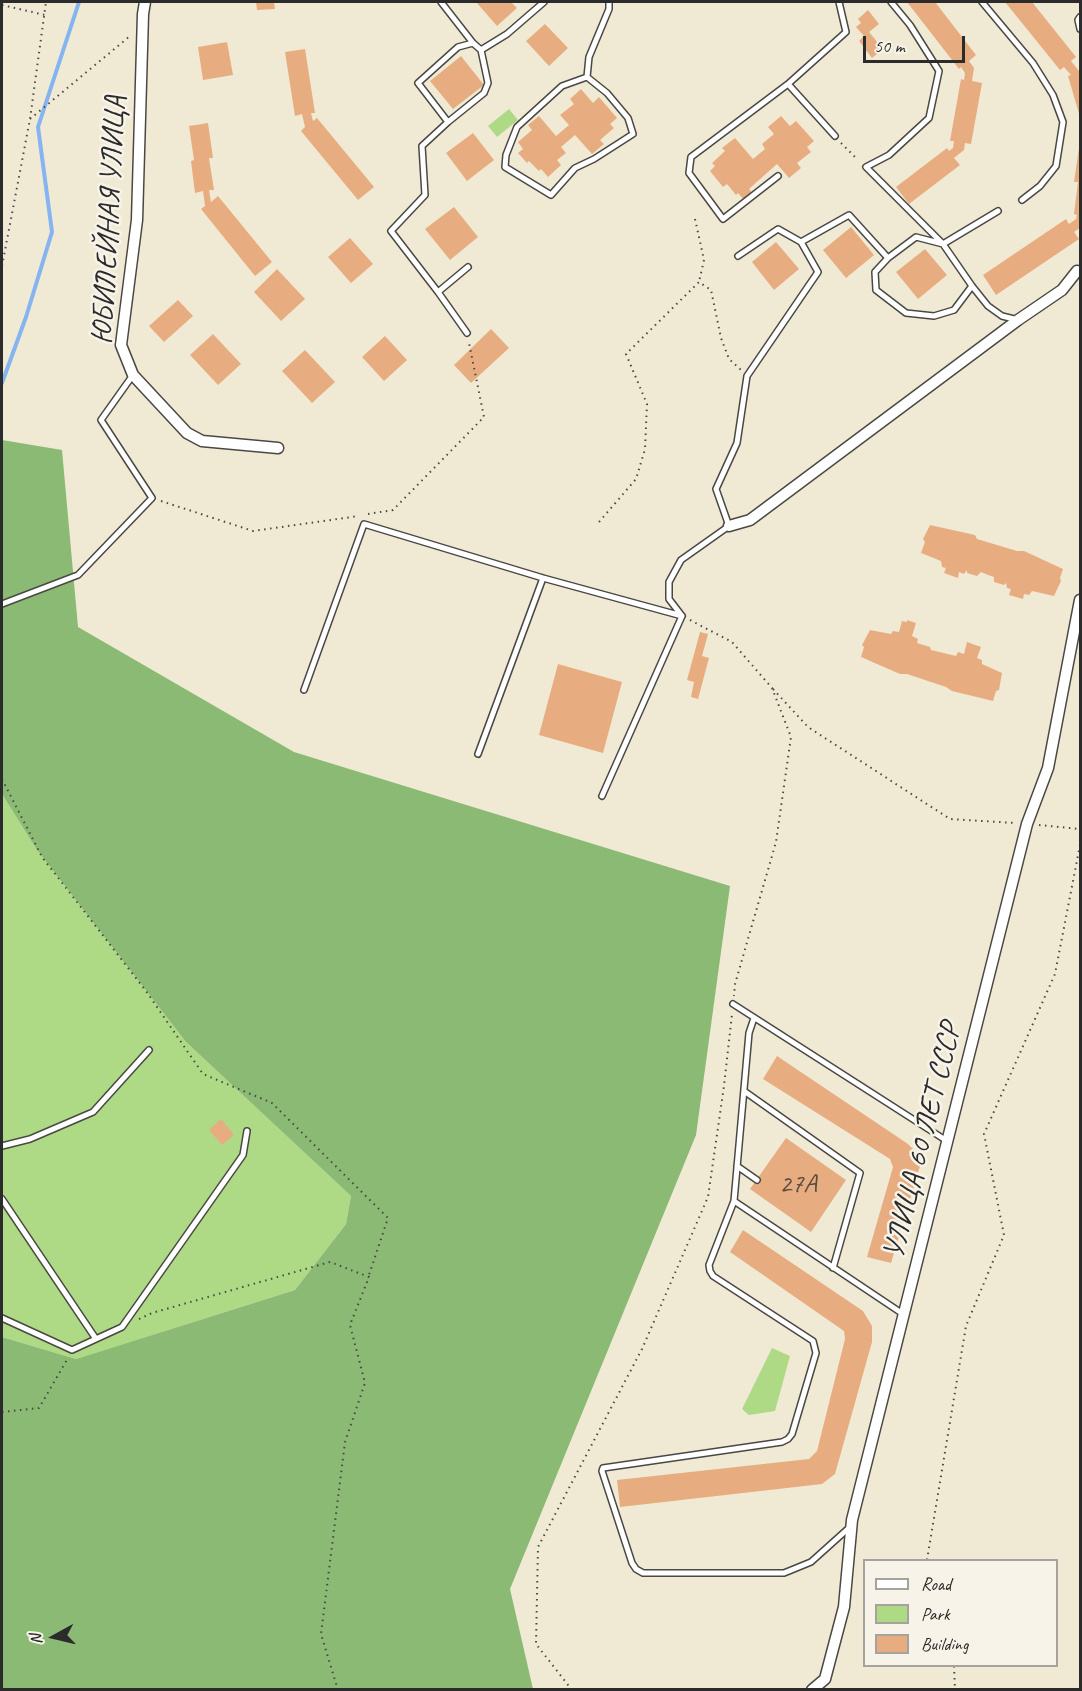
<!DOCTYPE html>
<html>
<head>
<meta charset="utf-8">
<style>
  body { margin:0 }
  #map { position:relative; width:1082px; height:1691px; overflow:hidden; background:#f0ead4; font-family:Caveat,sans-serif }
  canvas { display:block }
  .frame { position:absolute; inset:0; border:3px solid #2b2b2b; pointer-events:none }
  .legend { position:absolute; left:863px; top:1559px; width:195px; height:108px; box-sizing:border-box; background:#f7f3e8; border:2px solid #a5a39c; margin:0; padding:8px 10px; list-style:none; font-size:18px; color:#2b2b2b }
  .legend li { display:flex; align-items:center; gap:12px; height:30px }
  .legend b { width:30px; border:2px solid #a5a39c }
  .north { position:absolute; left:24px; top:1607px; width:60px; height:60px; -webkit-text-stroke:4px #f7f3e8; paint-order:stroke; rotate:262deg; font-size:16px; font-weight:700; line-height:24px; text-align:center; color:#2b2b2b }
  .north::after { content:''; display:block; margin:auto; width:21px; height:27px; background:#2b2b2b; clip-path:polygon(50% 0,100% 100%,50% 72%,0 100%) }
  .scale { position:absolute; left:863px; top:36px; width:102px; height:27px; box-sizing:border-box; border:3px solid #2b2b2b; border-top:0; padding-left:8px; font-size:18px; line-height:21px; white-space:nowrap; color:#2b2b2b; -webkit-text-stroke:4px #f7f3e8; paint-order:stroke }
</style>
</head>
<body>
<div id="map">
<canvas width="1082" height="1691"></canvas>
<div class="frame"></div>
<ul class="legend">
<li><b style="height:8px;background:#fff"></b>Road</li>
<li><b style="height:16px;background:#aeda86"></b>Park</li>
<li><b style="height:16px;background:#e7ad80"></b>Building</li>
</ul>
<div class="north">N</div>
<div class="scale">50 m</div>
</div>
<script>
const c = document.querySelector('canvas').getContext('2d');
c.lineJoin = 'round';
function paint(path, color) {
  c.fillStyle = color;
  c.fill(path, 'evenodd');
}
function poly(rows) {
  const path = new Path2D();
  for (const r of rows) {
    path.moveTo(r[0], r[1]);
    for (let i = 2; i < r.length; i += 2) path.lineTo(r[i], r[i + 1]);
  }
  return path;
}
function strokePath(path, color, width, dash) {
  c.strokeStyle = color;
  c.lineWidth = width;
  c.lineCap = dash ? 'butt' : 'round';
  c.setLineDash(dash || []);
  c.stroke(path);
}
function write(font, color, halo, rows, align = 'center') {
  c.font = font + ' Caveat,sans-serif';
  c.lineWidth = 5;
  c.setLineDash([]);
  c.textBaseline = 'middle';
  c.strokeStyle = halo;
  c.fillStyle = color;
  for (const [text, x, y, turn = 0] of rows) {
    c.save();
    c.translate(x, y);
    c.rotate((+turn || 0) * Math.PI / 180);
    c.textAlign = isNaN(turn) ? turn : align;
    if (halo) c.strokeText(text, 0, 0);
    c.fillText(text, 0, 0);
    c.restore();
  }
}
paint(poly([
  [509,109,518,120,497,137,488,126],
  [2,794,37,850,186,1042,351,1196,346,1224,295,1290,76,1359,2,1337],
  [772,1348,790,1356,775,1411,749,1415,742,1409]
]), '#aeda86');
paint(poly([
  [2,440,62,450,78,627,294,752,730,886,696,1135,510,1589,533,1689,2,1689,2,1337,76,1359,295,1290,346,1224,351,1196,186,1042,37,850,2,794]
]), '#8aba73');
strokePath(poly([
  [2,383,26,317,52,232,38,127,79,2]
]), '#85b4f0', 4);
paint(poly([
  [256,2,274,2,275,9,257,10],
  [476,2,511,2,517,8,497,26],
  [907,2,935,2,976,55,969,61,974,68,972,81,982,83,971,144,965,143,964,150,954,158,960,165,909,204,896,187,947,148,949,151,953,148,954,141,950,141,961,79,964,80,965,73,961,67,959,69],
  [1005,2,1032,2,1076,57,1071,61,1080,72,1080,117,1068,76,1071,75,1064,67,1060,70],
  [868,10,879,24,869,32,883,49,872,58,859,41,864,36,856,27,861,23,858,19],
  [545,24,568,48,549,66,526,41],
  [227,42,233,75,203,80,198,47],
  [305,49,315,113,311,113,313,121,317,118,374,187,358,200,301,131,305,127,302,114,295,116,285,52],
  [461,56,484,85,453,109,430,81],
  [581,89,593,103,599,97,617,118,610,124,614,128,600,140,604,144,592,154,575,135,561,147,566,153,557,160,561,165,548,177,541,169,539,171,529,161,527,163,518,153,523,149,518,142,532,130,528,125,539,116,556,136,569,125,560,115,574,104,570,99],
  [781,116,790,126,796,121,814,141,807,147,811,152,797,163,801,168,789,178,777,164,749,189,753,194,745,201,738,193,736,195,727,184,723,187,710,171,715,166,712,163,725,151,722,148,735,138,753,159,765,149,762,144,774,134,768,127],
  [208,123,213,158,209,158,214,190,209,190,211,202,218,196,272,262,255,276,201,209,205,206,203,191,195,193,191,161,194,160,189,126],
  [473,133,494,160,467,181,446,153],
  [1079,148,1080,228,1074,232,1079,239,996,295,983,275,1066,219,1069,224,1076,219,1077,215,1074,214,1078,182,1074,182],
  [454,207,478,237,450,260,425,229],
  [851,227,874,255,846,278,823,250],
  [350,238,373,264,351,283,328,257],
  [776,242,799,269,774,290,752,262],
  [925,249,947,275,918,299,896,272],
  [277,269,305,299,281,321,254,292],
  [178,300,193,316,164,342,149,326],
  [491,329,509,348,471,383,454,365],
  [213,334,241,364,218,385,190,355],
  [385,336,407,360,384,381,362,357],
  [305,350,335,382,312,403,282,371],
  [930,525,975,535,977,539,1017,551,1024,551,1063,569,1060,578,1061,581,1054,596,1032,591,1029,595,1024,594,1023,599,1009,595,1011,589,1007,588,1006,583,1004,585,994,582,994,577,988,575,981,572,977,576,967,573,967,570,964,574,959,572,958,578,944,573,946,568,942,567,941,561,921,553,925,542,923,539],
  [907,620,916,623,912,636,918,639,917,643,930,647,931,650,956,656,958,652,964,654,967,642,981,647,977,658,982,660,982,664,1002,673,999,690,996,691,993,701,952,691,946,687,907,674,900,674,861,657,864,647,862,645,870,630,891,634,893,631,899,632,902,621,907,622],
  [700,632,708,634,702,656,709,658,698,699,691,697,694,682,687,680],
  [558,664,622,682,603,753,539,735],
  [777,1056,908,1144,918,1154,920,1166,891,1263,867,1257,893,1167,890,1159,763,1079],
  [221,1119,234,1135,222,1145,209,1130],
  [786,1138,846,1180,811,1232,750,1189],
  [743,1230,863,1311,872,1326,872,1342,835,1474,822,1484,620,1507,617,1480,809,1459,817,1451,845,1339,844,1331,730,1252]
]), '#e7ad80');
const lane = poly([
  [441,2,473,43,481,50,507,34,544,2],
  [891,2,910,25,939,71,929,118,889,155,866,167,943,244,998,211],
  [982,2,1033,63,1053,95,1063,122,1056,166,1040,186,1022,200],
  [1080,17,1078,20,1080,29],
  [473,43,458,47,418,83,448,122,484,93,488,83,481,50],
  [587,77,607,93,628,118,633,134,594,159,575,168,551,195,505,167,506,155,517,127,562,86,587,77],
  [587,77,589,57,609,9,609,2],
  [835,136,788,84,846,32,839,2],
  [778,176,723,219,689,173,691,157,788,84],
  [738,256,778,229,801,242,849,215,888,258,916,237,943,244,972,286,988,306,1002,316,1018,320],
  [888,258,875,272,876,290,906,313,934,316,954,310,972,286],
  [438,292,391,231,425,195,422,146,448,122],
  [467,333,438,292,468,267],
  [2,604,78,575,152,498,101,420,133,375],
  [682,616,669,599,669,582,681,560,729,526,716,489,737,443,747,376,818,272,801,242],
  [304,690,364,524,543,578,682,616],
  [478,754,543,578],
  [602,796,682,616],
  [733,1004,947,1141],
  [754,1018,749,1033,734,1201,903,1314],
  [744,1091,860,1173,833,1268],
  [2,1146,30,1139,93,1112,149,1050],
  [737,1166,757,1180],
  [2,1199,96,1339],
  [734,1201,709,1265,710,1271,713,1276,813,1341,816,1353,792,1434,788,1439,782,1442,603,1468,602,1471,632,1563,636,1569,643,1573,784,1573,811,1562,850,1527],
  [2,1318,72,1350,122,1327,243,1155,247,1131]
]);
const street = poly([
  [145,2,143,14,137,220,121,345,133,375,187,433,202,441,278,448],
  [729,526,750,520,1018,320,1062,290,1077,271],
  [812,1690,825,1679,844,1607,852,1520,1027,824,1048,768,1080,600]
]);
strokePath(lane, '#494844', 8);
strokePath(street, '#494844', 13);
strokePath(poly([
  [2,5,45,15],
  [30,119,130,36],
  [841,143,858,160],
  [695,219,704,260,699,282],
  [2,266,30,119,46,2],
  [161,501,253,531,359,516],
  [368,514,393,510,484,417,469,343],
  [599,522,636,479,645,449,647,404,626,354,699,282,711,290,721,338,729,359,741,370],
  [690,620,732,642,772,688,791,737,776,842,735,984,734,996],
  [773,689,808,727,950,819,1015,823],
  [2,779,42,857,146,991,203,1074,272,1103,388,1218,369,1275],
  [1039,825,1080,829],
  [139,1319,152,1313,330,1262,369,1277,350,1325,365,1383,345,1442,321,1634,338,1690],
  [2,1412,39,1408,68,1358],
  [927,1560,966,1326,1004,1235,984,1134,1055,974,1080,845],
  [954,1666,955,1690],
  [572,1690,536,1644,538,1547,642,1349,708,1197,724,1086,732,1014]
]), '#494844', 2, [1.5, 4.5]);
strokePath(lane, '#fff', 5);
strokePath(street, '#fff', 10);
write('27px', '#5a4c40', null, [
  ["27А",798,1185]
]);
write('30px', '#2b2b2b', '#f7f3e8', [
  ["ЮБИЛЕЙНАЯ УЛИЦА",110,220,-87],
  ["УЛИЦА 60 ЛЕТ СССР",923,1141,-76]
]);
</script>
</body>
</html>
